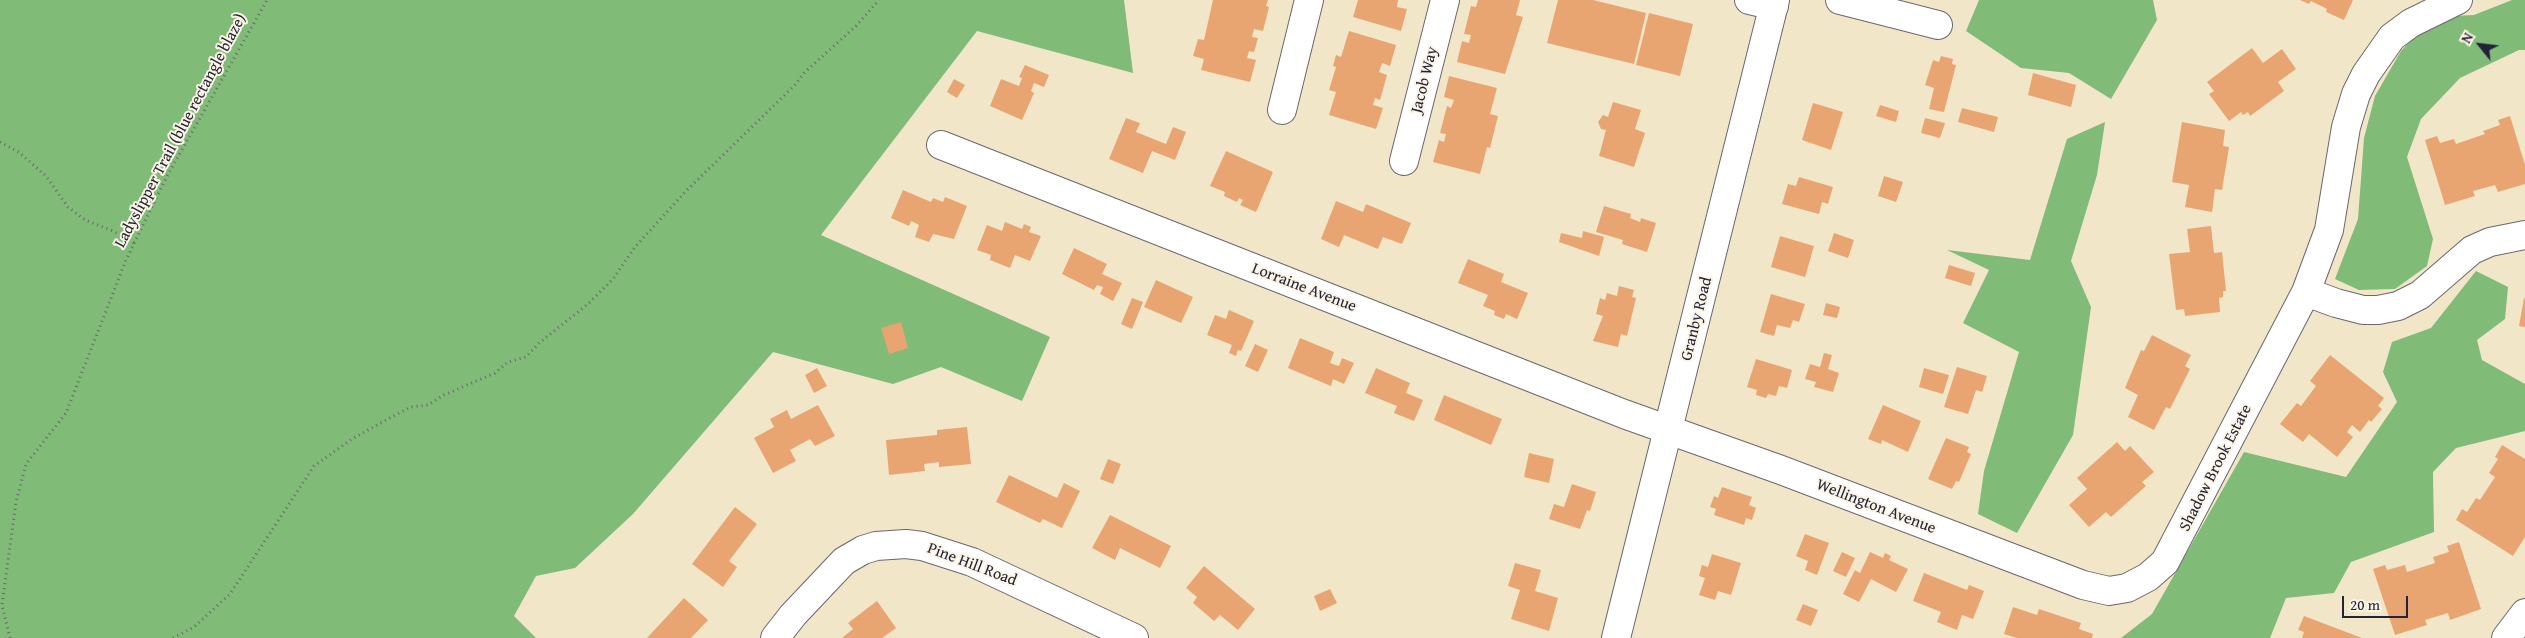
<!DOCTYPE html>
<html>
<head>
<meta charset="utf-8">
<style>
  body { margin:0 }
  #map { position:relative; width:2525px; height:638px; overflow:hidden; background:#f2e6c9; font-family:"Gentium Book Plus",serif }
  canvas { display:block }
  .north { position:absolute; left:2455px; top:20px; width:50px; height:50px; -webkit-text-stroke:4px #fcf5e5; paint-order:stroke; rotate:299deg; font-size:14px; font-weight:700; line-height:20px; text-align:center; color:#22223b }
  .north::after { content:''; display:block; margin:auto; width:18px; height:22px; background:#22223b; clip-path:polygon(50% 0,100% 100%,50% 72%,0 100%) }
  .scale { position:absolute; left:2342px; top:596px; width:66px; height:22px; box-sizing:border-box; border:2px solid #22223b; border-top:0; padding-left:6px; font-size:15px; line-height:18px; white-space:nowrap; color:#22223b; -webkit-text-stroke:4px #fcf5e5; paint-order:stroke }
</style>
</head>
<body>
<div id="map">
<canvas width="2525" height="638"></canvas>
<div class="north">N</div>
<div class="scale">20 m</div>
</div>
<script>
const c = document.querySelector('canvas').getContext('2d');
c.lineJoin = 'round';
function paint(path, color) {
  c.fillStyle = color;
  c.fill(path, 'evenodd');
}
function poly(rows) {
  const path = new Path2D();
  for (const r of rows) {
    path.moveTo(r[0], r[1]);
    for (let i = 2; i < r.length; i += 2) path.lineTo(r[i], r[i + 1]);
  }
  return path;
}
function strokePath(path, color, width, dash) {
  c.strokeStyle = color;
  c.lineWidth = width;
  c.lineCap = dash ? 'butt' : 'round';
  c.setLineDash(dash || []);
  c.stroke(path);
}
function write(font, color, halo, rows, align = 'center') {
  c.font = font + ' "Gentium Book Plus",serif';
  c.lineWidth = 4;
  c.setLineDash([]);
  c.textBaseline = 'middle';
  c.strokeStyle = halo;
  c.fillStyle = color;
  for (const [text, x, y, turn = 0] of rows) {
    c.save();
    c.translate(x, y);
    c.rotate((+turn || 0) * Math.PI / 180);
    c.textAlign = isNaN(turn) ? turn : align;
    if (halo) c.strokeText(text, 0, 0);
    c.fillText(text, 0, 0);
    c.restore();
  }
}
paint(poly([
  [0,0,1124,0,1133,73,977,31,821,235,1050,337,1022,401,941,367,893,384,773,352,633,514,575,568,536,576,514,616,536,638,0,638],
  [1979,0,2153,0,2157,20,2111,99,2069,73,2021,68,1966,31],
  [2512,0,2525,0,2525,50,2519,50,2460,78,2421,119,2407,157,2433,239,2427,266,2395,289,2359,290,2335,279,2358,219,2364,138,2375,96,2401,51,2433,17,2474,15],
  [2105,122,2097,175,2071,261,2091,307,2073,435,2017,533,1978,514,1984,471,2019,352,1963,323,1989,270,1947,250,2030,260,2067,139],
  [2476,271,2508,287,2505,319,2477,340,2482,360,2525,384,2525,431,2456,448,2433,472,2434,532,2351,562,2334,593,2286,598,2270,638,2121,638,2152,614,2244,452,2346,477,2397,402,2383,372,2392,342,2431,328]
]), '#80bb78');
paint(poly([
  [1213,0,1268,0,1266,6,1269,7,1263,31,1254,29,1252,37,1258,38,1254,52,1249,51,1247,58,1256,60,1250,82,1201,70,1204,59,1193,56,1198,39,1204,40],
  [1358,0,1398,0,1397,7,1407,9,1401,31,1353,17],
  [1478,0,1520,0,1516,15,1523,17,1505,74,1457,62,1462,41,1469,43,1471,35,1464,34,1471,6,1476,7],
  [1558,0,1593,0,1646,13,1634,64,1547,43],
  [2300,0,2353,0,2344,20,2326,12,2327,9,2311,1,2309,4],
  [1649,13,1693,24,1680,76,1636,65],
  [1349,31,1396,45,1390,66,1382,63,1379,72,1387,75,1380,100,1375,98,1373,105,1383,108,1376,129,1329,115,1336,92,1329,90,1336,67,1333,66,1336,55,1341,57],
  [2252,48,2263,63,2282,49,2296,69,2278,82,2284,91,2250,116,2248,112,2243,115,2241,112,2229,121,2209,94,2214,91,2207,82],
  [1941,56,1953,59,1952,64,1956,65,1944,112,1929,109,1934,88,1925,85,1933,60,1939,62],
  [1025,65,1049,75,1044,87,1034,83,1031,91,1034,93,1022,120,990,106,1001,79,1019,86,1022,78,1019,77],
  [2033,73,2076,85,2071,107,2028,95],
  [1449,76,1497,88,1490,114,1498,116,1490,148,1487,147,1480,174,1433,162,1439,140,1444,142,1446,134,1440,133,1447,106,1451,108,1454,100,1444,97],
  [954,79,965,85,957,98,947,92],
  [1613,102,1641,110,1635,129,1645,133,1634,167,1599,156,1606,130,1601,129,1598,122,1603,115,1608,117],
  [1813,103,1843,112,1831,150,1802,140],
  [1880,105,1899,111,1896,122,1876,116],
  [1962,108,1998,117,1994,132,1958,122],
  [2510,116,2525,165,2525,184,2498,192,2495,185,2473,191,2475,196,2445,205,2425,140,2437,136,2440,143,2454,139,2456,144,2485,134,2483,131,2500,125,2498,120],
  [1126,118,1140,123,1136,132,1166,144,1173,127,1186,132,1175,160,1152,151,1143,173,1109,159],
  [1925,118,1945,123,1940,138,1921,133],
  [2182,122,2225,130,2223,146,2229,147,2222,190,2215,189,2212,212,2185,207,2189,185,2172,182],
  [1226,151,1273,172,1256,212,1240,205,1243,200,1239,198,1237,202,1224,196,1225,192,1210,186],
  [1884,176,1903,182,1896,202,1878,196],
  [1799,177,1833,187,1828,204,1822,202,1819,214,1782,204,1788,184,1796,186],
  [903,190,931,202,933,198,943,202,945,197,967,206,954,239,933,234,929,242,915,237,919,225,911,221,909,226,891,218],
  [1336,201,1363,212,1366,204,1411,223,1402,244,1383,237,1378,249,1344,235,1339,247,1321,239],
  [1604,206,1631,214,1630,218,1640,222,1641,218,1656,223,1647,252,1622,244,1623,240,1596,232],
  [1005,222,1022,229,1024,224,1031,227,1029,232,1041,236,1030,261,1015,255,1010,268,990,260,991,255,977,250,987,225,1002,231],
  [2211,226,2214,253,2222,252,2226,291,2223,291,2223,297,2219,298,2220,312,2185,316,2184,309,2176,310,2169,254,2190,252,2187,229],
  [1583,231,1604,237,1599,256,1559,242,1561,233,1582,238],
  [1834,233,1854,240,1848,258,1828,251],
  [1780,236,1814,246,1805,277,1771,267],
  [1074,248,1107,264,1102,274,1122,283,1113,301,1100,294,1103,287,1097,285,1094,290,1062,274],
  [1468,259,1504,274,1501,282,1528,293,1517,319,1506,314,1504,319,1494,315,1495,311,1483,306,1488,295,1458,283],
  [1949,265,1975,273,1971,286,1945,278],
  [1156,280,1193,297,1181,323,1144,307],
  [1619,286,1634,290,1632,297,1636,298,1627,336,1621,334,1618,347,1593,341,1603,316,1596,314,1600,298,1605,300,1607,293,1617,296],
  [1771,294,1805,304,1799,322,1793,320,1790,328,1777,325,1774,336,1760,332],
  [1132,298,1143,302,1132,329,1121,324],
  [2524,298,2525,298,2525,327,2519,326],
  [1826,303,1840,307,1837,318,1823,315],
  [1229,310,1254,321,1241,351,1238,350,1236,356,1229,353,1232,345,1207,335,1215,315,1226,319],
  [901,322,908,348,889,354,881,328],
  [2152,335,2191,355,2185,366,2190,369,2170,409,2166,407,2154,430,2128,417,2138,395,2125,388,2141,350,2144,351],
  [1300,338,1334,352,1330,363,1339,366,1342,358,1354,363,1344,384,1333,379,1331,386,1288,368],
  [1255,344,1268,350,1258,372,1245,366],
  [1824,353,1832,355,1828,369,1839,373,1833,392,1814,387,1816,382,1805,379,1810,364,1820,367],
  [2330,355,2384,398,2378,406,2382,409,2371,422,2369,420,2360,432,2352,425,2347,432,2353,437,2337,457,2309,434,2303,442,2280,424,2297,403,2301,406,2316,386,2310,381],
  [1756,359,1792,370,1787,388,1779,386,1776,396,1768,394,1766,398,1756,395,1757,390,1747,387],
  [1957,367,1987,376,1982,392,1976,390,1968,414,1944,407],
  [817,368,827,386,814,393,805,375],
  [1376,368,1410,383,1406,393,1423,400,1414,421,1394,413,1397,406,1365,393],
  [1924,368,1949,375,1943,394,1919,387],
  [1444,395,1502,419,1491,445,1434,420],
  [818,405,835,436,815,446,810,439,790,450,796,461,773,473,754,438,774,427,770,419,787,410,791,419],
  [1883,405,1921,421,1908,452,1882,440,1881,444,1868,439],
  [967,427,971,464,939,467,939,462,924,464,925,471,889,475,886,440,937,435,937,430],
  [1946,438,1969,447,1967,452,1971,454,1959,482,1956,481,1952,489,1928,479],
  [2117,442,2125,451,2130,446,2154,472,2142,482,2146,486,2111,517,2106,512,2089,527,2069,505,2087,489,2077,478],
  [2502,445,2525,459,2525,537,2513,556,2456,520,2462,509,2467,512,2476,498,2480,500,2495,477,2489,473,2498,459,2495,457],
  [1529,453,1554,459,1549,483,1524,477],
  [1108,459,1121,464,1113,484,1100,479],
  [1009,475,1057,498,1064,483,1080,491,1062,528,1043,519,1040,523,996,502],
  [1572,484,1596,492,1590,511,1587,510,1580,529,1549,519,1554,504,1564,507],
  [1722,487,1752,497,1749,505,1756,508,1752,520,1746,518,1744,525,1714,515,1716,509,1710,507,1714,496,1718,498],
  [735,507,757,524,729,561,737,567,723,587,692,564],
  [1110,515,1171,546,1160,568,1120,548,1115,560,1092,548],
  [1805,534,1829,543,1817,575,1805,570,1808,561,1796,556],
  [2459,542,2481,609,2450,620,2448,613,2425,620,2427,625,2395,635,2373,569,2385,565,2387,570,2405,565,2407,572,2435,563,2433,557,2449,552,2447,546],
  [1842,552,1855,558,1846,577,1833,571],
  [1870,552,1883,558,1885,553,1891,556,1889,560,1908,569,1896,592,1871,579,1859,602,1843,594,1855,570,1860,573],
  [1712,554,1741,563,1731,595,1718,591,1715,600,1699,595,1705,578,1699,576,1702,565,1708,567],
  [1515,563,1541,570,1535,591,1558,598,1549,631,1511,619,1520,590,1508,586],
  [1204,566,1255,609,1238,630,1220,615,1214,621,1193,603,1197,597,1186,588],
  [1924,573,1967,590,1969,585,1984,591,1973,619,1962,615,1957,630,1937,622,1941,612,1913,601],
  [1330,589,1337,603,1320,611,1314,596],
  [684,598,708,620,691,638,647,638],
  [877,601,896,628,882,638,842,638,853,629,848,623],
  [1803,604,1818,610,1811,626,1796,620],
  [2013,607,2037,615,2039,609,2081,623,2079,629,2093,634,2092,638,2017,638,2004,634],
  [2304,616,2362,638,2302,638,2304,632,2298,630]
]), '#e8a571');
const minor = poly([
  [1749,0,1774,6],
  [1840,0,1938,25],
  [1282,110,1309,0],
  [941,145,1624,414,1781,470,2083,585,2109,591,2127,588,2148,577,2165,562,2306,292,2329,230,2346,127,2356,94,2366,74,2392,37,2411,23,2458,0],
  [1404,161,1445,0],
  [2306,292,2336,303,2363,310,2378,310,2398,306,2420,295,2472,250,2490,242,2525,235],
  [775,638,793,615,844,561,863,550,876,546,906,544,922,546,972,562,1134,638],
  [2506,638,2525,613]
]);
const major = poly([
  [1616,638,1775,0]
]);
strokePath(minor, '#6b676d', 30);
strokePath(major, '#6b676d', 30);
strokePath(poly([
  [0,142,20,153,46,176,68,207,85,220,113,231,134,243],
  [10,638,2,605,16,502,26,464,66,413,126,260,166,178,267,0],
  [173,638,194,627,230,594,314,466,352,439,397,414,411,407,428,405,444,395,495,373,508,362,526,357,539,343,588,304,613,279,635,247,686,191,794,86,805,72,856,26,879,0]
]), '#6b676d', 3, [1, 4]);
strokePath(minor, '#fff', 28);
strokePath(major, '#fff', 28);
write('16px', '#22223b', '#fcf5e5', [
  ["Jacob Way",1425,80,-76],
  ["Ladyslipper Trail (blue rectangle blaze)",181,131,-62],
  ["Lorraine Avenue",1304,288,21],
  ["Granby Road",1697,319,-76],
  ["Shadow Brook Estate",2216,468,-63],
  ["Wellington Avenue",1876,507,21],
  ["Pine Hill Road",972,565,21]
]);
</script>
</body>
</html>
